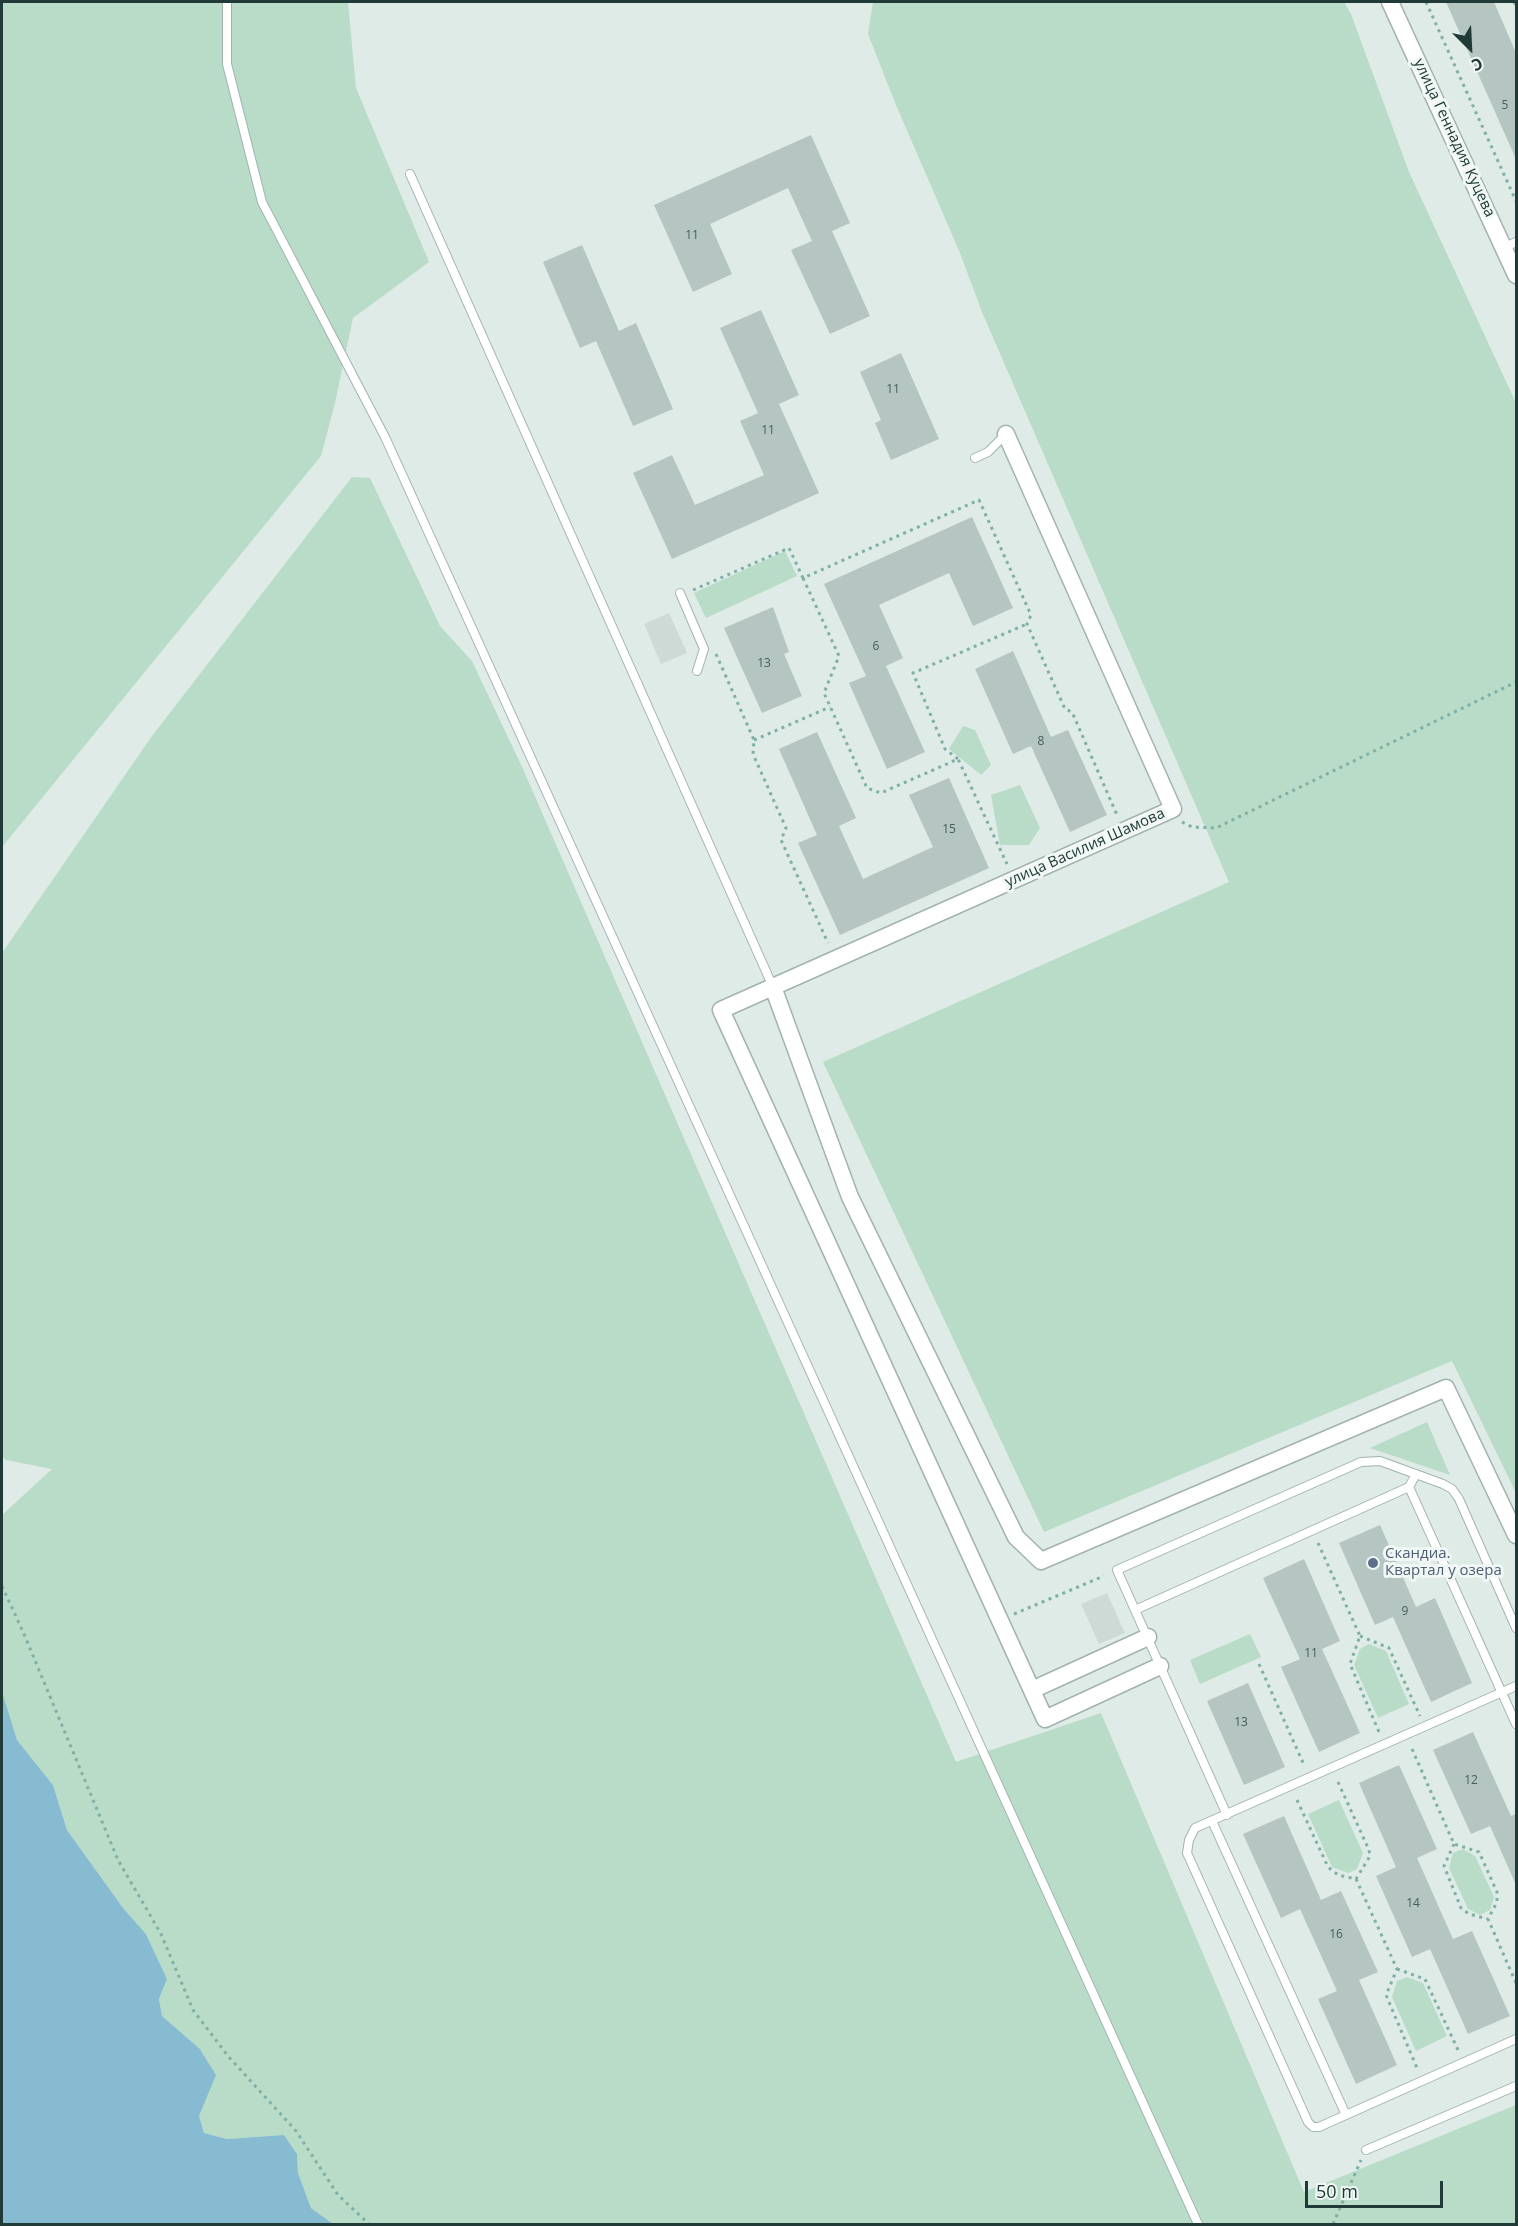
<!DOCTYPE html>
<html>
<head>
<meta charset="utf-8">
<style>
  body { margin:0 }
  #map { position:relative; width:1518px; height:2226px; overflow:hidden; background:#dfebe7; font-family:"Open Sans",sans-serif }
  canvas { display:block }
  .frame { position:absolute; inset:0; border:3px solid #203b37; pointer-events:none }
  .north { position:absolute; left:1440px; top:18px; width:60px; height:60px; -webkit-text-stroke:4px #f0f7f5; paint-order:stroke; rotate:156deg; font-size:16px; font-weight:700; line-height:24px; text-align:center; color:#203b37 }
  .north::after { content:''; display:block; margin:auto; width:21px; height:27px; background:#203b37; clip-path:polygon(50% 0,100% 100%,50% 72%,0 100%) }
  .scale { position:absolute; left:1305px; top:2181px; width:138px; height:27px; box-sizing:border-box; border:3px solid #203b37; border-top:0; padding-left:8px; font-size:18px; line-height:21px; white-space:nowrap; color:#203b37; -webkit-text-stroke:4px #f0f7f5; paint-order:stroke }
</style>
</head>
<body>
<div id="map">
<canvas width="1518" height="2226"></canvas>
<div class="frame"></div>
<div class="north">С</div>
<div class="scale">50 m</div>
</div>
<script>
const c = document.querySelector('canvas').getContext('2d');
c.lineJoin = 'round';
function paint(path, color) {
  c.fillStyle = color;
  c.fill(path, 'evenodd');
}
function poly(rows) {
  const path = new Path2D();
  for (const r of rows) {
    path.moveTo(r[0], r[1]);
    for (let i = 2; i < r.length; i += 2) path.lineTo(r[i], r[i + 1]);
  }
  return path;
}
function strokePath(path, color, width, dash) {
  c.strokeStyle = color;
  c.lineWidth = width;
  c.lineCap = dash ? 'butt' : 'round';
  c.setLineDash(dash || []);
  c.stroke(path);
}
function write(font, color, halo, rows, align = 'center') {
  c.font = font + ' "Open Sans",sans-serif';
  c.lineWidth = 6;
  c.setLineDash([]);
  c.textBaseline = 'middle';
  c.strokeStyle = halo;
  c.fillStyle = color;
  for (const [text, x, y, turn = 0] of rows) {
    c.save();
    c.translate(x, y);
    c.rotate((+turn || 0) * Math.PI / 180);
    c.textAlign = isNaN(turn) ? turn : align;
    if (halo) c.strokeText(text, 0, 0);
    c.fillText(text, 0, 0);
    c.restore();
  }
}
paint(poly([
  [669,613,687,653,661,664,644,624],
  [1107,1593,1125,1633,1099,1644,1081,1604]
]), '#cedad6');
paint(poly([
  [2,2,348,2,356,88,429,262,353,318,335,403,321,456,2,847],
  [873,2,1344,2,1351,14,1409,172,1516,403,1516,1493,1452,1361,1044,1532,823,1062,1229,882,982,312,960,253,896,105,868,34],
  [352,477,370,478,440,626,472,661,523,769,956,1762,1101,1713,1304,2192,1516,2105,1516,2224,333,2224,311,2208,298,2173,297,2154,284,2135,227,2139,204,2133,199,2116,199,2048,162,2016,159,1999,167,1979,146,1934,123,1908,67,1830,53,1785,17,1740,2,1696,2,1515,52,1469,6,1460,2,1456,2,953,152,736],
  [785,551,797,576,706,618,694,593],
  [963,726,975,730,991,765,981,775,949,749],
  [1020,785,1040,828,1029,845,1000,845,991,795],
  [1427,1422,1450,1475,1370,1448],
  [1250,1634,1261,1657,1200,1684,1190,1660],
  [1369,1644,1386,1651,1409,1704,1378,1718,1354,1665,1360,1649],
  [1339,1800,1363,1853,1357,1869,1348,1873,1332,1867,1308,1814],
  [1463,1849,1475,1856,1494,1897,1490,1910,1480,1915,1468,1909,1449,1868,1453,1853],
  [1407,1977,1423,1983,1447,2036,1416,2051,1392,1997,1397,1981]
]), '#b8dcc7');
paint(poly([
  [2,1692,17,1740,53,1785,67,1830,123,1908,146,1934,167,1979,159,1999,162,2016,199,2048,216,2075,199,2116,204,2133,227,2139,284,2135,297,2154,298,2173,311,2208,333,2224,2,2224]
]), '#86bbd1');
paint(poly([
  [1446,2,1494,2,1516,53,1516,159],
  [811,135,850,223,832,231,870,316,830,334,791,250,812,241,788,188,710,224,732,274,693,292,654,205],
  [582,245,619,331,636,323,673,409,633,426,596,341,580,348,543,262],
  [761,310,799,395,779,404,819,493,672,559,633,473,672,455,695,505,764,475,740,421,758,413,720,328],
  [901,353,939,439,891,460,875,423,881,420,860,372],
  [972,517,1013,608,973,626,949,573,879,605,903,658,886,666,925,752,887,769,849,683,866,676,824,584],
  [773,607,789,652,784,654,802,696,762,713,724,628],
  [1013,651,1051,737,1068,730,1107,815,1070,832,1031,746,1013,754,975,669],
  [817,732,856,818,839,826,863,879,933,847,909,795,949,778,989,868,840,935,798,843,817,835,779,749],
  [1380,1525,1416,1607,1435,1598,1472,1683,1431,1702,1393,1617,1375,1625,1339,1543],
  [1304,1559,1340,1641,1322,1649,1360,1733,1319,1752,1281,1667,1300,1659,1263,1578],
  [1248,1683,1285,1767,1244,1785,1207,1701],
  [1473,1732,1511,1816,1516,1814,1516,1885,1490,1826,1471,1834,1433,1750],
  [1399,1765,1437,1849,1417,1858,1453,1939,1472,1931,1510,2016,1468,2034,1430,1949,1412,1957,1376,1876,1396,1867,1359,1783],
  [1284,1816,1321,1900,1341,1891,1378,1972,1359,1980,1397,2065,1356,2084,1318,1999,1337,1991,1300,1909,1281,1918,1243,1834]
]), '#b5c5c1');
const lane = poly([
  [227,2,227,64,262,202,385,437,1198,2224],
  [410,174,773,987],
  [1505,247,1516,242],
  [975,458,988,452,1006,434],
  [680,593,704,649,697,671],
  [1409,1487,1516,1724],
  [1135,1610,1409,1487,1416,1474],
  [1516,1686,1195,1828,1189,1840,1187,1853,1308,2122,1313,2127,1319,2127,1516,2039],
  [1227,1815,1117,1570,1361,1462,1380,1461,1443,1484,1452,1489,1459,1499,1516,1628],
  [1212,1821,1346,2115],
  [1366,2150,1516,2086]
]);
const street = poly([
  [1390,2,1516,275],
  [1006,434,1173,809,721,1010,1045,1719,1160,1666],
  [773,987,850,1197,1016,1537,1041,1561,1446,1388,1516,1535],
  [1032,1690,1148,1637]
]);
strokePath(lane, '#a2b3af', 10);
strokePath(street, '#a2b3af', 19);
strokePath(poly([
  [1426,2,1516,201],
  [1514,2,1516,6],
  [803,578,839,656,824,693,867,788,881,793,958,759,1007,864],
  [693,590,789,548,803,578,979,500,1031,615,1027,624,1065,709,1072,712,1117,815],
  [716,654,754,740,753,754,786,828,781,840,828,943],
  [754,740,830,707],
  [958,759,945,749,913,673,1027,624],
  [1182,822,1192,827,1216,828,1516,682],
  [1318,1543,1360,1636,1350,1664,1379,1732],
  [2,1586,24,1634,118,1860,161,1934,193,2010,228,2056,296,2131,338,2195,369,2224],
  [1014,1614,1104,1576],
  [1360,1636,1389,1648,1420,1716],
  [1259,1664,1304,1765],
  [1412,1749,1454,1844,1479,1852,1497,1892,1497,1902,1488,1919,1516,1983],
  [1338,1782,1369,1850,1370,1856,1356,1879],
  [1297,1800,1328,1867,1338,1875,1356,1879,1397,1969,1386,1995,1417,2068],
  [1454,1844,1444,1866,1461,1908,1469,1914,1488,1919],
  [1397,1969,1425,1979,1458,2050],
  [1333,2224,1361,2160]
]), '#7fafa6', 3, [3, 4.5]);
strokePath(lane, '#fff', 8);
strokePath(street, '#fff', 16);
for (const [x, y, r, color] of [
  [1373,1563,6,"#5c6f8a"]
]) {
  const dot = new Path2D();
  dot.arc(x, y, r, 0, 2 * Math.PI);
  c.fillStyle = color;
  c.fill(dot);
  strokePath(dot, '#f0f7f5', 2);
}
write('12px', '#455e5a', null, [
  ["5",1505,106],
  ["11",692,236],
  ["11",893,390],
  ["11",768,431],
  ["6",876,647],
  ["13",764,664],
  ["8",1041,742],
  ["15",949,830],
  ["9",1405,1612],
  ["11",1311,1654],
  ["13",1241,1723],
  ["12",1471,1781],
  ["14",1413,1904],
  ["16",1336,1935]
]);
write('15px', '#203b37', '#f0f7f5', [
  ["улица Геннадия Куцева",1454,138,65],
  ["улица Василия Шамова",1085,848,-24]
]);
write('15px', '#4e5e75', '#f0f7f5', [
  ["Скандиа.",1385,1554],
  ["Квартал у озера",1385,1571]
], 'left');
</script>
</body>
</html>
